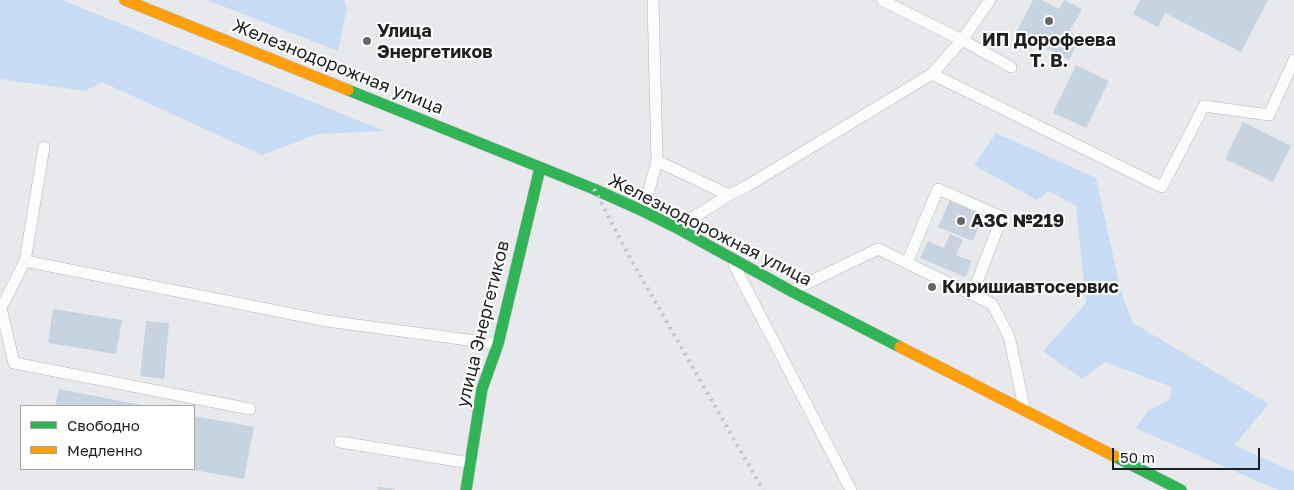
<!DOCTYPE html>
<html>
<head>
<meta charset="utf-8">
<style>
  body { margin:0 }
  #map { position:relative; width:1294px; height:490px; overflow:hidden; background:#e7e9ec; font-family:"Golos Text",sans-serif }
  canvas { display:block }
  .legend { position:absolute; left:20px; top:405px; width:175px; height:65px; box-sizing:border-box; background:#fff; border:1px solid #a5a6a6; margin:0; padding:6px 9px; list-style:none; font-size:15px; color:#1e2021 }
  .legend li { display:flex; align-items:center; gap:10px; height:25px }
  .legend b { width:25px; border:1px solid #a5a6a6 }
  .scale { position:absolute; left:1112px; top:448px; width:148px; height:22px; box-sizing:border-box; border:2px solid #1e2021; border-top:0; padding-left:6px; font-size:15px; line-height:18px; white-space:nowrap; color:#1e2021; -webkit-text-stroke:4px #fff; paint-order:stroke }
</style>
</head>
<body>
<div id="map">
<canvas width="1294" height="490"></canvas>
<ul class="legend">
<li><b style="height:6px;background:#30b455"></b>Свободно</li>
<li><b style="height:6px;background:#ff9f0a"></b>Медленно</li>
</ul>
<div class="scale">50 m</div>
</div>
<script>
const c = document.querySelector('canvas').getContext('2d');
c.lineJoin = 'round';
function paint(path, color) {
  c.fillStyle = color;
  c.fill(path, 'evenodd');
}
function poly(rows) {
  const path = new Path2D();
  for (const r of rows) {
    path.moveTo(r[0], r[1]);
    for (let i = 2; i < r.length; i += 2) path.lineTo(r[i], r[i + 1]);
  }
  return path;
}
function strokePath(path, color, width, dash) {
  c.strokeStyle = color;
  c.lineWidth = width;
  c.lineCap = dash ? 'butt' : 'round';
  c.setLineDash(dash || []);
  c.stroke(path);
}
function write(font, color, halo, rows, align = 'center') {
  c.font = font + ' "Golos Text",sans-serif';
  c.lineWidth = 4;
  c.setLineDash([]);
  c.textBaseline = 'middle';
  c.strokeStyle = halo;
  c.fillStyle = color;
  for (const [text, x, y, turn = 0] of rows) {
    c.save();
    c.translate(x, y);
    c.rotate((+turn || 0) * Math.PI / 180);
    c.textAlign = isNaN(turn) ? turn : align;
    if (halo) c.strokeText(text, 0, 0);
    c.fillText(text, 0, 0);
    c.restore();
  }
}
paint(poly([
  [0,0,62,0,384,131,318,134,262,155,102,82,85,91,0,79],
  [207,0,344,0,347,8,338,51],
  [996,133,1096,178,1121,292,1133,323,1269,404,1234,445,1294,472,1294,490,1278,490,1135,428,1148,411,1170,399,1172,387,1105,362,1082,379,1043,351,1086,303,1076,206,1049,191,1037,200,974,165]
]), '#c7dcf4');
paint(poly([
  [1033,0,1041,0,1059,9,1064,0,1082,9,1069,32,1080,38,1069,60,1016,33],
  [1140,0,1268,0,1241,52,1165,13,1158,27,1133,14],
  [1076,65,1109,81,1086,128,1053,113],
  [1243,122,1291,146,1273,182,1225,159],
  [950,200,984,214,973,241,938,227],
  [950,234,963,240,956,255,972,261,965,277,920,258,928,241,944,248],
  [53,309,122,320,116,354,48,343],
  [146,321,169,323,164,379,140,376],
  [59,389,141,405,141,406,55,406],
  [194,416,254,427,244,479,194,470],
  [378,487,395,489,395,490,378,490]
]), '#c7d3df');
const lane = poly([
  [882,0,962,40,1011,67],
  [932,74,1162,187,1204,106,1269,115,1294,60],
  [657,161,729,195],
  [643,211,657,161,653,0],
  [678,227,729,195,747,186,932,74,962,40,990,0],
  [25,261,44,147],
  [907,263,938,189,1002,217,972,295],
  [734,265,851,490],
  [793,290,878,249,992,304,1009,336,1024,407],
  [250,409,14,363,1,308,25,261,327,321,498,344],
  [340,442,470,463]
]);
const fast = poly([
  [348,90,594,189,643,211,677,228,791,291,900,347],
  [1114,456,1181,490],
  [466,490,482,389,498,344,540,168]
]);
const slow = poly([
  [125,0,348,90],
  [900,347,1114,456]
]);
strokePath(lane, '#b5b6b9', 12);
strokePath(fast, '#b5b6b9', 12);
strokePath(slow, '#b5b6b9', 12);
strokePath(lane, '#fbfcfc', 11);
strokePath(fast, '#30b455', 11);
strokePath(slow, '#ff9f0a', 11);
strokePath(poly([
  [594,189,629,256,763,490]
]), '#c6c6c7', 4, [2.5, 5]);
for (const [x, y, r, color] of [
  [1049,21,5,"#646668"],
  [367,41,5,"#646668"],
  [961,221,5,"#646668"],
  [932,287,5,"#646668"]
]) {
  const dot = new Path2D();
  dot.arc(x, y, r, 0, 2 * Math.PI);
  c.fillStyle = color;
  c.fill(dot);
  strokePath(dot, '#fff', 2);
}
write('bold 18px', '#1e2021', '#fff', [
  ["Улица",377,31],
  ["Энергетиков",377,52],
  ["ИП Дорофеева",1049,40,"center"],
  ["Т. В.",1049,61,"center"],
  ["АЗС №219",971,221],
  ["Киришиавтосервис",942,287]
], 'left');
write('18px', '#1e2021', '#fff', [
  ["Железнодорожная улица",338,67,22],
  ["Железнодорожная улица",710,230,27],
  ["улица Энергетиков",483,324,-76]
]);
</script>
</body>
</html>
